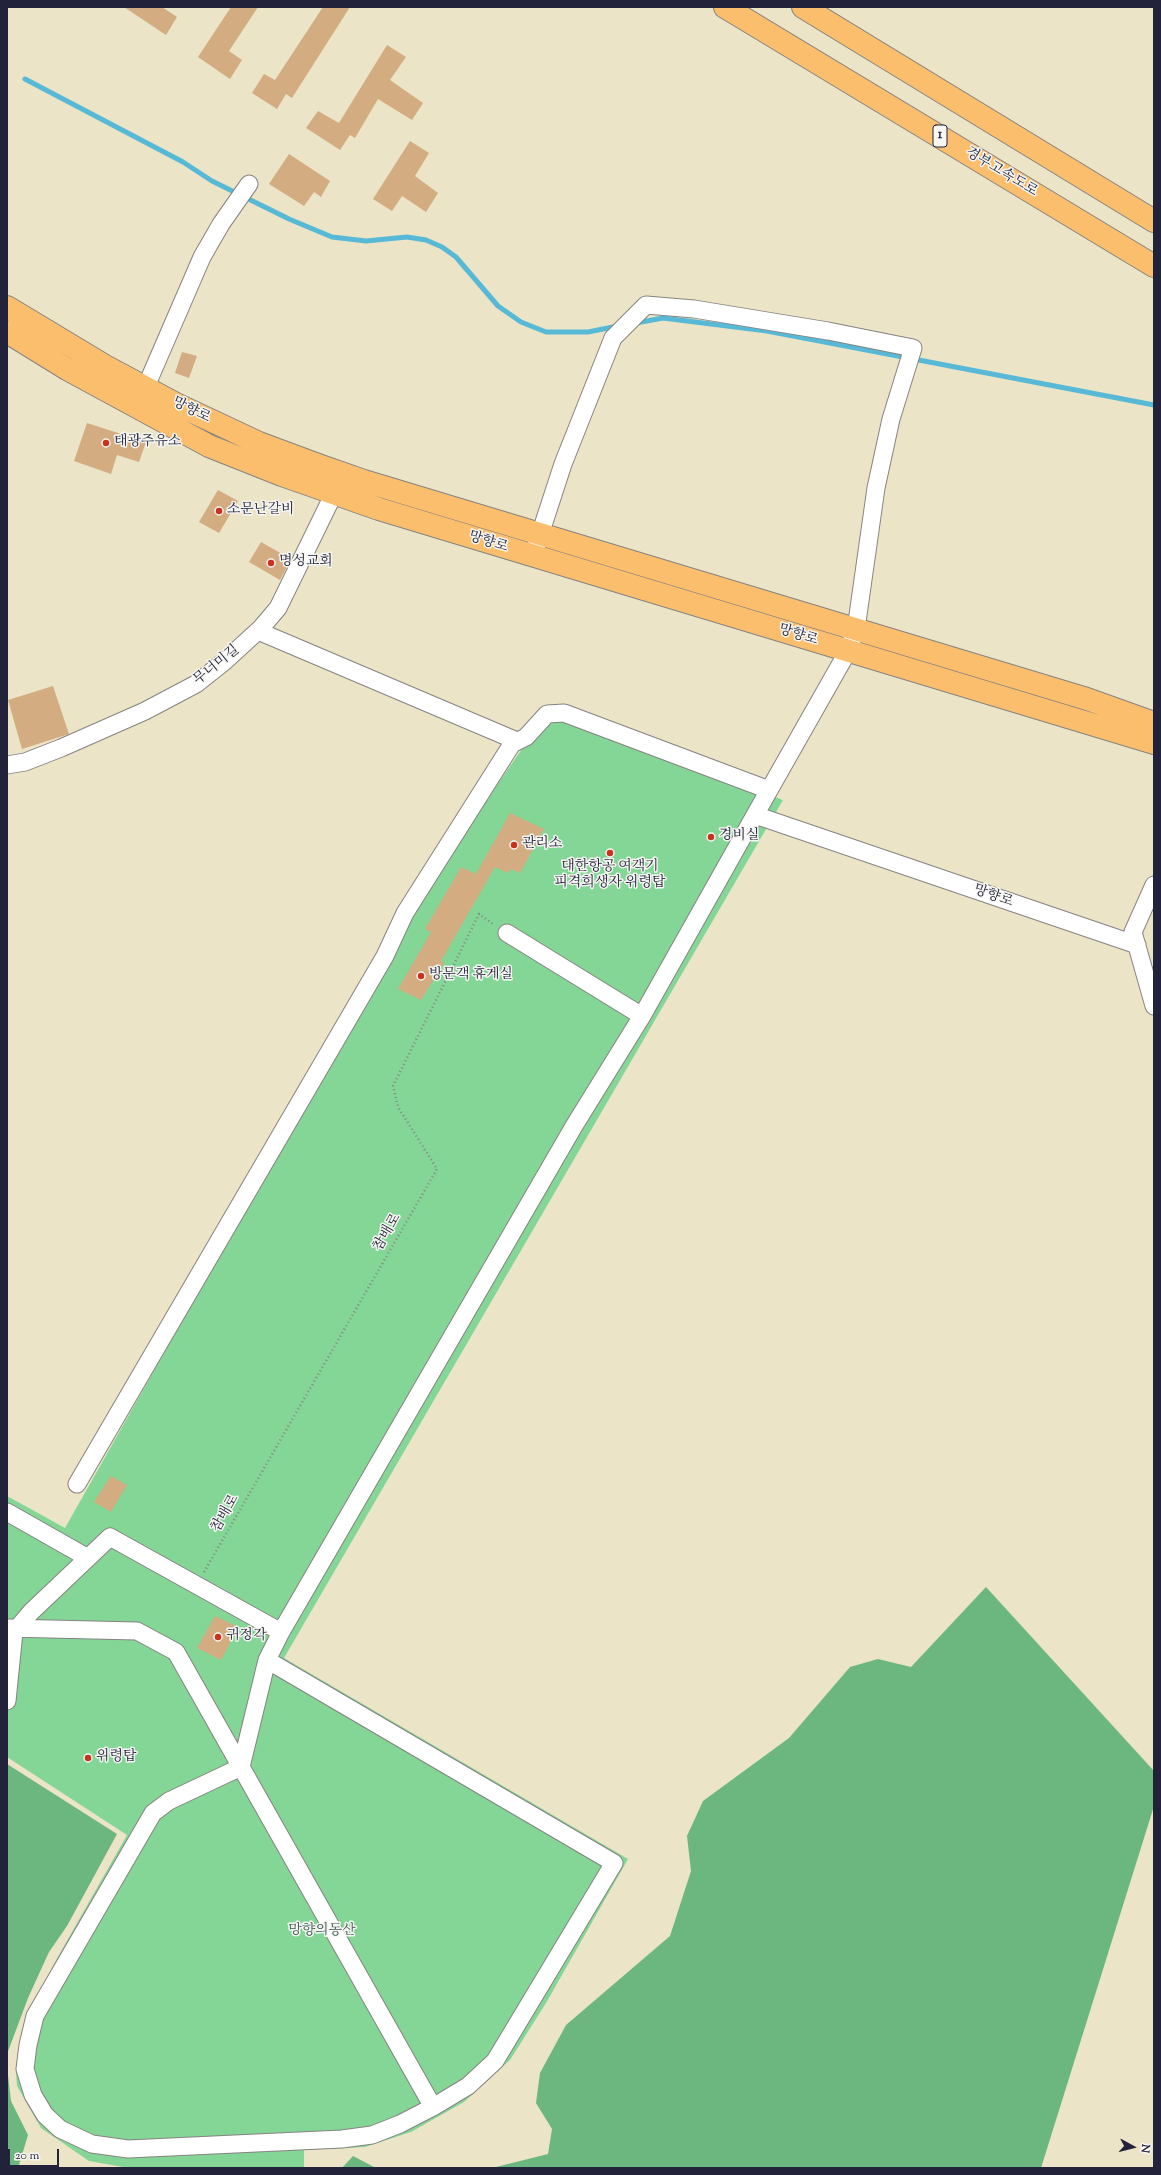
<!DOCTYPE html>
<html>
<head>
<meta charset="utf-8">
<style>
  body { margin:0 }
  #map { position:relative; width:1161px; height:2175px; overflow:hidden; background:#ebe4c7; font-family:"Sorts Mill Goudy",serif }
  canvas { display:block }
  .frame { position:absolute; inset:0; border:8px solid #22223b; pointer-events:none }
  .north { position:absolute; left:1113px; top:2127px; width:40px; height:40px; -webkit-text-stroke:3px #f6f6f2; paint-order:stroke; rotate:97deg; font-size:11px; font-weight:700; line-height:16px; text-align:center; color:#22223b }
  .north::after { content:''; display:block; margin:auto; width:14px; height:18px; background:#22223b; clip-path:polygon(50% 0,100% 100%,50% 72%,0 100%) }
  .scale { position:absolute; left:8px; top:2149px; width:51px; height:18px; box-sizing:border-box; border:2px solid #22223b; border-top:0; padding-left:5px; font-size:12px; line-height:14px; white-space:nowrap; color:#22223b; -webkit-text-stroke:3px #f6f6f2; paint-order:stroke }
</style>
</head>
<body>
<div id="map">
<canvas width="1161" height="2175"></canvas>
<div class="frame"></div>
<div class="north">N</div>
<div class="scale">20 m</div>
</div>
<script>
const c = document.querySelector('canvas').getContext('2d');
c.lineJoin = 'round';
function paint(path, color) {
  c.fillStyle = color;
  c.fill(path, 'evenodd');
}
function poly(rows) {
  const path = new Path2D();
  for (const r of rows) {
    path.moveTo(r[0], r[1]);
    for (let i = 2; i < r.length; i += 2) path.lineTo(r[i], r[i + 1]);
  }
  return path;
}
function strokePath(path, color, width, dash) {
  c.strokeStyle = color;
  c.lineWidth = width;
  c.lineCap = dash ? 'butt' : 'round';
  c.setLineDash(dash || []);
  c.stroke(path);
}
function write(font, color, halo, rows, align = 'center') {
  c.font = font + ' "Sorts Mill Goudy","Noto Serif KR",serif';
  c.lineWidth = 3;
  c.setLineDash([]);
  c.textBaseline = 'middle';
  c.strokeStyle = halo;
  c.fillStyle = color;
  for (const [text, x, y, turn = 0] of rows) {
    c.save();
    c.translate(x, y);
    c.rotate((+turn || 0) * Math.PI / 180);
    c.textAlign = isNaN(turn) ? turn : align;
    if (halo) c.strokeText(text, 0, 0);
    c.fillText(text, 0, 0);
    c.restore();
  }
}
paint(poly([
  [561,716,783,800,284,1658,628,1859,546,2003,510,2060,464,2102,411,2132,365,2147,304,2150,304,2168,123,2167,89,2161,41,2128,17,2086,16,2072,30,2012,55,1962,127,1835,7,1757,7,1496,65,1528,396,943,462,835,531,736,545,720]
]), '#84d696');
paint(poly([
  [986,1587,1154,1771,1154,1806,1041,2168,492,2168,548,2154,552,2129,536,2103,540,2073,566,2025,670,1936,691,1871,687,1836,703,1801,789,1738,850,1667,878,1659,911,1667],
  [7,1764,117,1834,67,1926,49,1952,28,1998,7,2054],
  [7,2066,11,2101,28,2135,19,2165,21,2168,7,2168],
  [353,2156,374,2167,376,2168,342,2168]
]), '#6bb77f');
strokePath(poly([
  [25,79,183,162,212,181,289,219,332,237,366,241,407,237,426,240,442,247,456,257,498,306,521,322,546,332,588,332,618,326],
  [636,323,663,318,767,331,1154,405]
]), '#57b9d5', 5);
paint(poly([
  [124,7,162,7,177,17,166,35],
  [231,7,258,7,229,51,242,60,230,79,198,57],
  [323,7,350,7,292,98,286,94,277,109,252,93,264,74,275,80],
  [387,45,406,57,390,80,423,103,412,120,378,99,355,138,350,135,340,150,306,128,318,111,339,123],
  [410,141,429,153,415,176,438,193,426,212,402,196,392,211,373,199],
  [289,154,330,181,321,197,314,192,304,206,269,184],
  [182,352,197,356,189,378,175,373],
  [87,423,146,442,139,462,117,455,111,474,74,461],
  [218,490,238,501,219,533,199,522],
  [261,542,291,559,280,580,249,562],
  [53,686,69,734,22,749,8,700],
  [510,813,544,829,520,873,511,869,508,873,495,867,441,961,444,963,421,1000,398,989,431,932,425,929,461,867,476,874],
  [111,1476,127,1485,111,1512,94,1502],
  [215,1616,238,1627,221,1660,197,1648]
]), '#d3ac82');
const minor = poly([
  [141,398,202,257,221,224,249,184],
  [533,556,563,464,613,338,646,305,694,309,828,331,913,348,891,419,876,488,856,629,848,651,755,815,1137,945],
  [258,631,517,741],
  [7,765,25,762,61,748,145,711,196,684,225,661,261,628,278,608,339,483],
  [1154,885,1133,932,1154,1006],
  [507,933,642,1016],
  [77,1484,385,956,405,913,512,744,526,737,547,714,564,713,769,790],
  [7,1512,88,1558],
  [7,1628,137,1631,176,1652,241,1767,169,1801,153,1813,35,2016,28,2045,25,2069,33,2095,45,2115,60,2129,92,2144,128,2149,342,2139,372,2135,400,2124,433,2107,468,2086,495,2061,614,1863,267,1660],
  [7,1701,14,1632,31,1612,110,1537,281,1632],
  [433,2107,241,1767,267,1660,281,1632,574,1126,642,1016,755,815]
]);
const major = poly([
  [7,307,105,366,176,404,259,443,321,466,364,481,1087,699,1154,723],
  [7,332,67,369,209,446,282,475,379,509,1154,743]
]);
const highway = poly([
  [725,7,1154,266],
  [803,7,1154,221]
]);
strokePath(minor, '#868381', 19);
strokePath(major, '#868381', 24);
strokePath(highway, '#868381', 24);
strokePath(poly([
  [204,1572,437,1169,398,1107,393,1086,479,914,493,924]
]), '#868381', 2.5, [1, 3]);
strokePath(minor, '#fff', 17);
strokePath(major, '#fabe6d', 22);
strokePath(highway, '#fabe6d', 22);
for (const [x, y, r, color] of [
  [106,443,4,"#c8321e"],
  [219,511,4,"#c8321e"],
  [271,563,4,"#c8321e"],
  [711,837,4,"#c8321e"],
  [514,845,4,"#c8321e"],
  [610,853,4,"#c8321e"],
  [421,976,4,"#c8321e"],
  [218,1637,4,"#c8321e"],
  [88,1758,4,"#c8321e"]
]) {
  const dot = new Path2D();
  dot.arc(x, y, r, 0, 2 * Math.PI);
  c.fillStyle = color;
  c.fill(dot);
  strokePath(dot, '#f6f6f2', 1.5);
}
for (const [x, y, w] of [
  [940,136,14]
]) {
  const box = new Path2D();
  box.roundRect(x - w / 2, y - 11, w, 22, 3);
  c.fillStyle = '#f6f6f2';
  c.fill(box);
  strokePath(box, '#22223b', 1);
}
write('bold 13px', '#22223b', null, [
  ["1",940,136]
]);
write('14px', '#22223b', '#f6f6f2', [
  ["경부고속도로",1001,173,31],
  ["망향로",191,411,26],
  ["망향로",488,543,17],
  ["망향로",798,636,17],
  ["무너미길",217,666,-39],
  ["망향로",993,897,19],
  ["참배로",388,1233,-60],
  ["참배로",226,1514,-60]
]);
write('14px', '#22223b', '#f6f6f2', [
  ["태광주유소",114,443],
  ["소문난갈비",227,511],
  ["명성교회",279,563],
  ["경비실",719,837],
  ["관리소",522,845],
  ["대한항공 여객기",610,868,"center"],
  ["피격희생자 위령탑",610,884,"center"],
  ["방문객 휴게실",429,976],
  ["귀정각",226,1637],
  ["위령탑",96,1758]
], 'left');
write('14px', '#3f5856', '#f6f6f2', [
  ["망향의동산",322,1932]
]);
</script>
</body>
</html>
